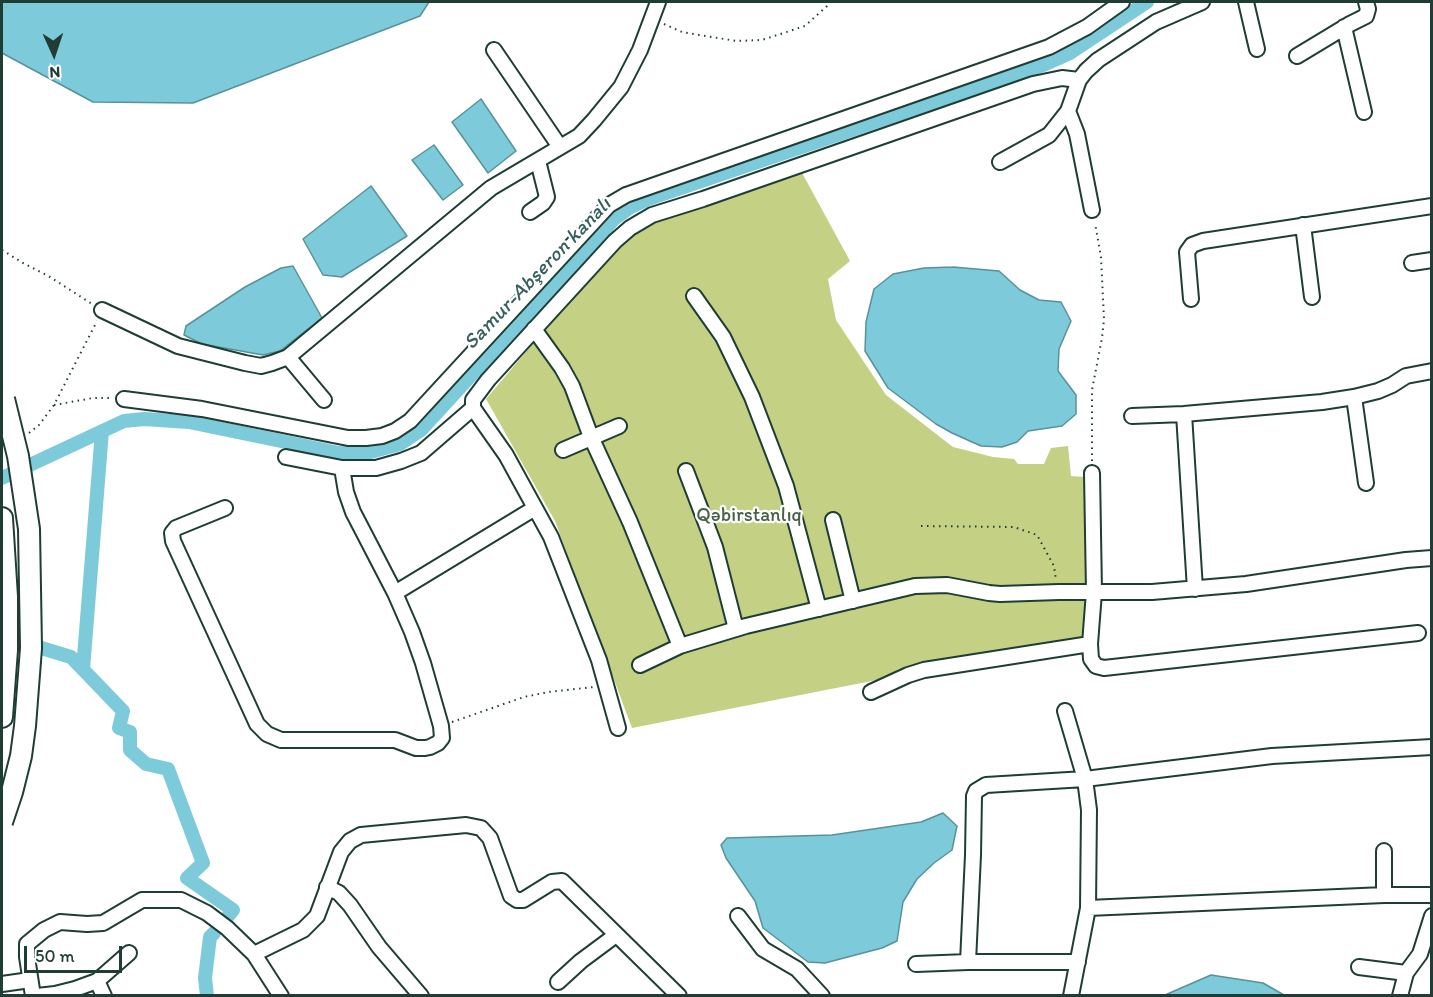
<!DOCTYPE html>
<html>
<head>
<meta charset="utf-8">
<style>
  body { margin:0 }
  #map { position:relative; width:1433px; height:997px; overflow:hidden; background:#fff; font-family:Itim,sans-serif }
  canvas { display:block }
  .frame { position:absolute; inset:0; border:3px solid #1f3d34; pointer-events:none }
  .north { position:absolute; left:24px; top:24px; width:60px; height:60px; -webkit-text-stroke:4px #fff; paint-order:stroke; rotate:177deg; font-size:16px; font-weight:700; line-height:24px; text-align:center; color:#1f3d34 }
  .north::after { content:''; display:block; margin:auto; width:21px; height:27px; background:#1f3d34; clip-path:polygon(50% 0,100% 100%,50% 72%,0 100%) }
  .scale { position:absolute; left:24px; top:946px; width:98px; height:27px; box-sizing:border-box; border:3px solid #1f3d34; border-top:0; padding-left:8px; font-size:18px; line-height:21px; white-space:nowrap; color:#1f3d34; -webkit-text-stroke:4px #fff; paint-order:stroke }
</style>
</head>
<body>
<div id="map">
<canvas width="1433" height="997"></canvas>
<div class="frame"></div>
<div class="north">N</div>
<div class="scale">50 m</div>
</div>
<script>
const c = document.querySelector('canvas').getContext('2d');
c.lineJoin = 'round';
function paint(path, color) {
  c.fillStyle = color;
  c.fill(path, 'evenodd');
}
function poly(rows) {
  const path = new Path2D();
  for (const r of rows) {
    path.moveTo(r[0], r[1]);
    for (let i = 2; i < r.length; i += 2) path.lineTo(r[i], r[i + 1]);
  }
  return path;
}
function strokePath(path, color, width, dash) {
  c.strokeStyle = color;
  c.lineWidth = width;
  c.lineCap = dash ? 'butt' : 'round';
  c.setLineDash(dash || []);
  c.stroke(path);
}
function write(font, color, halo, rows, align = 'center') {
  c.font = font + ' Itim,sans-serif';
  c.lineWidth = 4.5;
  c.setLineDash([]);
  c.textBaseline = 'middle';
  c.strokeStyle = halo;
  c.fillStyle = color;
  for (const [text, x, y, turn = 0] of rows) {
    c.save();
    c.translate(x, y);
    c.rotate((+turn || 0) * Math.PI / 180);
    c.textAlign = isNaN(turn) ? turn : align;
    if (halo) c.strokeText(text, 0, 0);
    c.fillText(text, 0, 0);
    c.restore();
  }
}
paint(poly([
  [801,171,850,261,828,279,836,320,886,395,953,447,993,457,1014,459,1018,464,1044,464,1051,448,1068,446,1071,476,1085,477,1088,585,1083,638,949,658,899,669,882,679,632,728,555,521,486,399,597,268,621,243,643,225]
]), '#c4d084');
const water = poly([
  [2,2,429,2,420,16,193,103,93,102,2,53,2,2],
  [481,99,516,151,488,173,452,122,481,99],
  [434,145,463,185,443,200,412,160,434,145],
  [371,186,407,236,342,277,323,275,303,239,371,186],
  [293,266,322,318,280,351,263,355,202,344,184,335,186,326,245,287,281,268,293,266],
  [953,267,999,271,1020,290,1039,300,1061,302,1071,321,1059,349,1058,371,1076,395,1076,414,1062,426,1028,431,1017,442,1002,447,981,446,952,433,936,424,888,388,865,351,866,322,874,289,893,274,924,268,953,267],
  [943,813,957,826,952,850,934,863,917,879,903,902,897,941,882,948,825,963,808,962,763,928,755,901,726,858,721,845,727,838,832,835,921,822,943,813],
  [1211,975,1263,983,1284,995,1165,995,1211,975]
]);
paint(water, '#7dcbda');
strokePath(water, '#579298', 1.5);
strokePath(poly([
  [2,478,124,421,144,419,189,422,339,453,363,454,400,444,421,430,614,219,629,208,648,199,1043,65,1070,53,1147,2],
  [2,636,71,657,123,711,119,728,130,732,130,750,146,764,168,769,203,863,187,878,233,910,229,915],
  [83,669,102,431],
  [207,996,205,978,210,937,214,933]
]), '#7dcbda', 14);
const minor = poly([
  [1246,2,1257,49],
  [1344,27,1364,112],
  [494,50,560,147],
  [1297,56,1350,24,1366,16,1368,9,1366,2],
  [1068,111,1077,134,1092,210],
  [1000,162,1049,135,1068,111,1079,80,1086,71,1098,60,1156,22,1202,2],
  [530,212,543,203,547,197,538,161],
  [1303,225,1312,297],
  [1412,263,1432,260],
  [694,296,723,337,752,397,786,486,819,609],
  [1191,299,1187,252,1192,245,1203,241,1432,206],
  [102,310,178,346,245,363,261,366,272,363,288,357,491,188,579,136,594,120,621,87,640,50,658,2],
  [534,329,562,368,572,386,591,437,630,522,680,646],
  [288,357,324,400],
  [1354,397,1366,483],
  [124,399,202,409,348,438,366,438,382,436,395,431,410,421,609,205,626,195,1049,47,1087,27,1122,2],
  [473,408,473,400,488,380,615,241,630,228,652,215,703,199,1033,84,1062,78,1079,80],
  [1184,414,1195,589],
  [1132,416,1184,414,1322,402,1354,397,1378,391,1392,385,1406,376,1432,371],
  [563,450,619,426],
  [286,457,342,468,376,468,401,461,421,453,473,408,506,455,551,537,599,660,618,728],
  [686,471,715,547,736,629],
  [1092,473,1094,592,1090,644,1091,659,1096,666,1104,668,1418,633],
  [225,508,176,528,172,533,173,541,257,724,267,734,281,740,395,740,416,748,425,748,430,747,438,743,442,738,441,726,423,663,412,632,395,593,353,512,346,492,342,468],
  [833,520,853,601],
  [395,593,535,508],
  [640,665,680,646,746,626,915,586,947,585,989,593,1000,594,1059,592,1152,592,1246,584,1406,560,1432,558],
  [871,692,908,675,924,670,1090,644],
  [1065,711,1085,779,1089,810,1088,908,1071,996],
  [1384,851,1384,895],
  [327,887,339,893,350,905,379,947,421,996],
  [1088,908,1384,895,1432,895],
  [738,916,763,949,797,969,822,996],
  [254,954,281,996],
  [968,962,973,855,974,796,976,791,986,785,1085,779,1272,756,1432,747],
  [916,964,968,962,1078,962],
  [1359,967,1406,973],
  [97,981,129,953],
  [558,982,581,961,616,935],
  [2,984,30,980],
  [33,996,27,957,27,944,44,930,60,922,87,924,103,923,142,900,181,900,207,913,227,928,254,954,303,930,317,916,341,852,350,841,361,835,466,825,481,828,490,838,511,896,517,900,523,900,552,882,562,881,679,996],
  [37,996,55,994,75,989,97,981,104,996],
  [1400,996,1406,973,1420,954,1432,916]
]);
const highway = poly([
  [2,518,7,597,7,650,2,717]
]);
strokePath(minor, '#1f3d34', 18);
strokePath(highway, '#1f3d34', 24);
strokePath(poly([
  [664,24,682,32,736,41,762,40,805,26,827,6,829,2],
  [2,250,23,263,50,277,92,304],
  [54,405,93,398,110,398],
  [29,433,39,425,54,405,97,321],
  [1092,461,1092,390,1102,338,1104,319,1101,257,1095,223],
  [921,526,1014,527,1037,535,1054,566,1056,580],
  [452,722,524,697,548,692,594,687]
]), '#1f3d34', 2, [1.5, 4.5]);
strokePath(minor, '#fff', 14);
strokePath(highway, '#fff', 20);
const highwayBridge = poly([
  [2,822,12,792,21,756,25,726,31,648,29,529,18,456,4,399]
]);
strokePath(highwayBridge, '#1f3d34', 24, []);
strokePath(highwayBridge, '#fff', 20);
write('20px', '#486248', '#fff', [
  ["Qəbirstanlıq",749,516]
]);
write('italic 21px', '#36605e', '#fff', [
  ["Samur-Abşeron kanalı",538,274,-46]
]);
</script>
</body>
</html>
